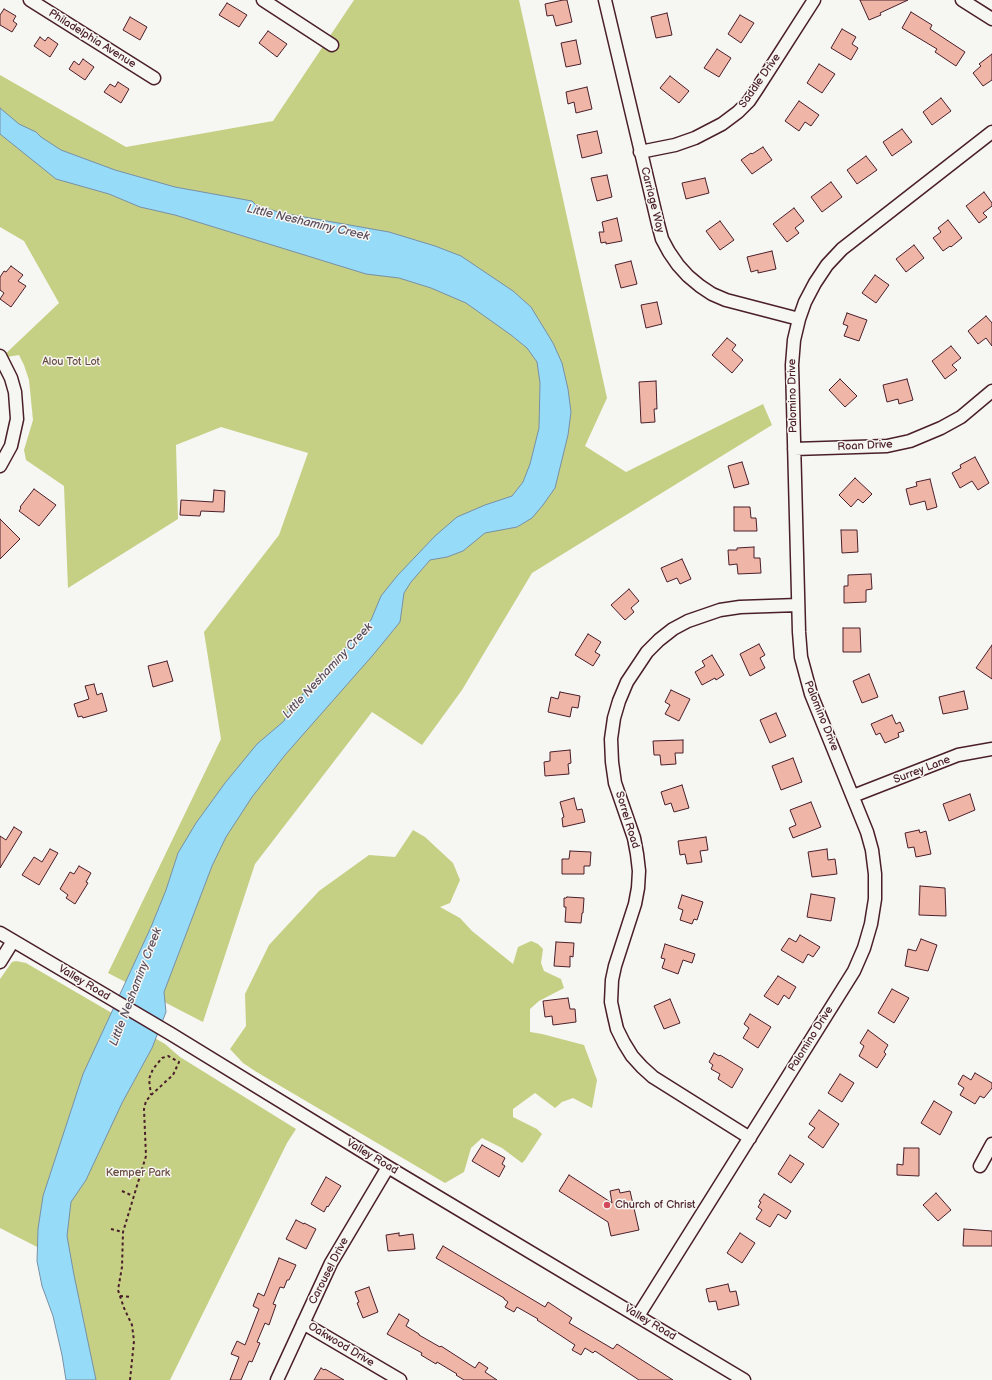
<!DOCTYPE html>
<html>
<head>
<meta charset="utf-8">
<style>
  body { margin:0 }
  canvas { display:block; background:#f6f6f2 }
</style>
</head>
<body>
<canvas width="992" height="1380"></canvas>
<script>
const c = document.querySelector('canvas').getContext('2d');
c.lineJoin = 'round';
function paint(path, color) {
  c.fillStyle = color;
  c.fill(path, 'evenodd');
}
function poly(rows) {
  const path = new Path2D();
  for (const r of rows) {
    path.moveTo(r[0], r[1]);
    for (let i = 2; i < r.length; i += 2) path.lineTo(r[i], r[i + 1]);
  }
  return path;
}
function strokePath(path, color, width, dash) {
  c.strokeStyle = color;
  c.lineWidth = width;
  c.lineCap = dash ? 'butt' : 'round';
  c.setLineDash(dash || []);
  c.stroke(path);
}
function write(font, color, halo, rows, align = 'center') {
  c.font = font + ' "Balsamiq Sans",sans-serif';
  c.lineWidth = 3;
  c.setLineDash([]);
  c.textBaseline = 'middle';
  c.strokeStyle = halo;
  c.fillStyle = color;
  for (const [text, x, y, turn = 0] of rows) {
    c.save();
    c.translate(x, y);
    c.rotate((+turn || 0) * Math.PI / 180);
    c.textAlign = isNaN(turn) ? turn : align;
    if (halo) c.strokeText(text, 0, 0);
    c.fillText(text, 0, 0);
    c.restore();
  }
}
paint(poly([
  [354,0,519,0,607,398,585,446,626,472,763,404,772,425,532,573,462,690,422,745,372,712,255,864,203,1022,108,973,221,739,204,632,279,535,308,453,221,427,176,445,178,519,68,588,64,486,26,460,24,450,33,420,29,380,24,365,19,355,1,358,59,303,24,241,0,227,0,75,126,147,273,121],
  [413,830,425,837,453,863,460,880,450,903,440,907,460,918,472,931,513,964,518,947,531,941,538,944,543,949,541,963,544,971,561,979,564,988,539,1001,530,1009,530,1032,542,1034,584,1045,597,1080,592,1108,573,1098,562,1102,555,1108,535,1093,513,1109,513,1117,537,1129,542,1134,525,1160,522,1163,502,1148,482,1138,471,1148,464,1172,445,1183,255,1071,243,1063,230,1049,246,1026,245,994,269,945,319,891,369,855,395,857],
  [16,961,26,963,165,1044,180,1057,296,1129,287,1143,170,1380,73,1380,45,1251,0,1228,0,979,12,962]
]), '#c6d084');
const water = poly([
  [0,108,19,124,36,132,41,137,61,150,115,170,175,187,252,201,256,205,282,213,389,232,435,246,461,256,513,291,531,307,553,343,562,363,568,389,571,412,568,435,555,488,543,505,532,518,517,527,485,533,463,551,447,557,430,560,411,582,404,593,400,622,373,655,285,755,252,797,226,837,212,866,164,992,166,1012,152,1048,122,1103,86,1180,71,1202,67,1236,74,1275,96,1380,66,1380,62,1355,53,1316,42,1286,37,1261,38,1229,43,1196,83,1074,151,927,166,890,178,853,196,823,225,783,257,744,284,721,289,709,371,620,381,596,397,576,435,536,457,517,485,505,512,496,523,482,530,464,539,428,540,383,537,362,527,348,511,335,466,303,431,288,399,278,366,274,175,215,140,207,109,194,56,179,0,134,0,108]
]);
paint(water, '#96dbf8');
strokePath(water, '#7890a6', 1);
const building = poly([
  [563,0,567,0,572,22,556,26,553,15,547,16,545,4,563,0],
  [860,0,908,0,880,13,881,15,869,20,860,0],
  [227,3,247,15,239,27,219,15,227,3],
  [4,9,16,16,13,21,17,24,12,32,0,25,0,15,4,9],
  [911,12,932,25,930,29,965,52,956,66,935,52,937,49,902,28,911,12],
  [667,13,672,35,656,38,651,17,667,13],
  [740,15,754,23,741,43,728,34,740,15],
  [130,17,147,27,140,40,123,30,130,17],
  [842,29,856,37,852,44,858,48,851,60,831,48,842,29],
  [268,31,287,44,277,57,259,43,268,31],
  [40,37,45,41,48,37,58,44,50,57,34,46,40,37],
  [576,40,581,64,566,67,561,43,576,40],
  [717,49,731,58,719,77,704,68,717,49],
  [992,54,992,80,983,86,973,73,981,66,979,64,992,54],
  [83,59,94,67,85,80,69,69,74,61,79,65,83,59],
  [819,64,835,74,822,93,807,83,819,64],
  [670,76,689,91,679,103,660,88,670,76],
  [118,82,129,89,121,103,104,92,110,84,115,87,118,82],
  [587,87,592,109,576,113,574,102,568,104,566,92,587,87],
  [941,98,951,111,932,125,923,112,941,98],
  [799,101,819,115,811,126,805,122,799,131,785,121,799,101],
  [902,129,912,142,892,156,883,142,902,129],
  [597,131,602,153,582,158,577,135,597,131],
  [763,147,772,160,752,174,741,160,751,153,752,154,763,147],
  [866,156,877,170,857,184,847,170,866,156],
  [607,175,612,197,597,201,591,178,607,175],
  [705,178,709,193,686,199,682,183,705,178],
  [831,182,842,197,822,212,811,197,831,182],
  [984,192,992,203,992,206,983,213,987,217,979,223,966,206,984,192],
  [794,208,804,221,795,228,799,233,787,242,773,224,794,208],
  [617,218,622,241,606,244,606,242,601,243,599,232,604,232,602,222,617,218],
  [948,220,962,238,951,247,950,246,943,251,933,238,941,232,938,228,948,220],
  [720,221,734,240,720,250,706,231,720,221],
  [914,245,924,258,906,272,896,259,914,245],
  [772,251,776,269,758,273,758,270,751,272,747,257,772,251],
  [631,261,637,284,621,288,615,265,631,261],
  [11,266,23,275,18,281,26,286,11,307,0,299,4,293,0,290,0,277,4,271,6,272,11,266],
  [875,275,889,285,876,303,862,293,875,275],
  [657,302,662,324,646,328,641,305,657,302],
  [847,313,867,320,859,341,844,336,848,326,843,324,847,313],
  [986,316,992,323,992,346,986,338,978,344,968,331,986,316],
  [727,338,736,345,732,350,743,360,732,373,712,355,727,338],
  [951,346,961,358,952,365,957,370,945,379,932,361,951,346],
  [840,379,857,396,845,407,829,390,840,379],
  [907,379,913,400,899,404,898,399,887,402,883,385,907,379],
  [656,381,657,409,654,409,655,422,641,423,639,382,656,381],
  [975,457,989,483,978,490,972,481,960,488,952,473,961,468,960,465,975,457],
  [742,462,749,484,734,488,728,466,742,462],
  [855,478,872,494,863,503,858,499,851,507,839,495,855,478],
  [930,479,937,507,927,510,925,501,910,505,906,489,917,486,916,482,930,479],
  [34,489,56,505,39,526,19,511,21,508,20,507,34,489],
  [214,490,225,491,224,512,201,511,200,516,180,515,181,500,213,502,214,490],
  [734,507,750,507,751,518,756,518,757,531,734,531,734,507],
  [0,519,20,539,0,559,0,519],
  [841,530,857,530,858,552,842,553,841,530],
  [754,547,754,558,760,558,761,573,738,574,737,564,729,565,728,550,737,550,737,548,754,547],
  [682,559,691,579,680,584,677,578,667,582,661,568,682,559],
  [871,574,872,589,866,590,866,602,844,603,844,586,848,586,848,575,871,574],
  [629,589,639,601,631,608,634,612,625,620,611,605,629,589],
  [843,628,860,628,861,652,843,652,843,628],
  [588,634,601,642,595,652,600,655,593,666,575,655,588,634],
  [759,644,765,655,760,658,765,668,750,676,740,654,759,644],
  [992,645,992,679,976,668,992,645],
  [712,655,724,675,716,680,715,678,702,685,695,672,705,666,702,661,712,655],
  [167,661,173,681,153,687,148,666,167,661],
  [869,674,878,697,862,703,853,681,869,674],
  [94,684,97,695,102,693,107,711,83,718,82,716,78,717,74,704,89,699,85,686,94,684],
  [671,690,690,699,679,721,665,714,670,705,665,702,671,690],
  [964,691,968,709,943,714,939,697,964,691],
  [560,692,580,696,578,708,572,707,570,717,548,712,551,697,558,699,560,692],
  [776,713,786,736,770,743,760,720,776,713],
  [892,715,896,724,900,722,904,731,898,733,899,737,885,743,880,733,876,735,871,724,892,715],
  [683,740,683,753,675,753,676,764,661,765,660,755,654,755,653,741,683,740],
  [570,750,571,763,568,764,569,774,545,776,544,762,550,761,550,752,570,750],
  [793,758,802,782,781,790,772,766,793,758],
  [682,785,689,808,674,812,671,803,665,805,661,792,682,785],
  [970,794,975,810,949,821,943,804,970,794],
  [574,798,577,810,582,809,585,822,563,827,562,818,564,817,560,802,574,798],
  [811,802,821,827,793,838,789,828,796,825,790,810,811,802],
  [14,827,22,832,0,868,0,836,6,840,14,827],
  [919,830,920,833,926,831,931,854,916,857,914,847,908,848,905,833,919,830],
  [706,837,708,850,700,851,702,862,687,864,685,854,680,855,678,841,706,837],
  [50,849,58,853,39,885,22,875,34,857,42,862,50,849],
  [827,849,828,860,835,859,837,874,812,877,808,852,827,849],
  [570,851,591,852,590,866,584,866,584,874,562,874,562,859,569,859,570,851],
  [79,866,91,873,86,882,88,883,75,904,66,898,68,895,60,889,70,872,74,874,79,866],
  [920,886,945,888,946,916,919,915,920,886],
  [811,894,835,898,831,921,807,917,811,894],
  [682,895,703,902,697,920,694,919,692,924,680,920,683,910,678,908,682,895],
  [567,897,584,898,583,913,582,913,581,923,565,922,566,907,564,907,564,898,566,898,567,897],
  [800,935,820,947,813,957,808,954,803,963,781,950,789,938,796,942,800,935],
  [921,939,937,945,928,971,905,966,908,949,916,951,921,939],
  [556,942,574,943,573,957,570,956,570,967,554,966,556,942],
  [665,944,695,954,692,963,683,960,678,974,662,968,665,959,661,958,665,944],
  [778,976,796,987,789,999,784,995,778,1005,764,996,778,976],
  [892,989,909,998,894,1023,878,1013,892,989],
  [568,998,570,1009,575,1009,576,1022,553,1025,552,1016,545,1017,543,1001,568,998],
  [670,999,680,1023,664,1029,654,1006,670,999],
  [750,1014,771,1027,758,1048,743,1038,749,1028,744,1024,750,1014],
  [868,1030,888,1045,884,1052,886,1054,877,1068,859,1056,864,1046,860,1043,868,1030],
  [714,1053,719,1056,720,1055,743,1069,732,1088,718,1079,720,1074,711,1069,713,1065,709,1062,714,1053],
  [975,1073,992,1083,992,1088,984,1098,980,1096,975,1104,960,1095,964,1088,958,1084,963,1075,971,1080,975,1073],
  [840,1074,854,1083,842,1102,828,1093,840,1074],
  [934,1101,952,1112,940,1135,921,1123,934,1101],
  [819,1110,839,1124,823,1148,808,1137,815,1128,809,1124,819,1110],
  [482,1145,505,1158,502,1164,505,1166,499,1177,472,1161,482,1145],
  [904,1148,919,1148,919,1176,897,1175,897,1164,903,1165,904,1148],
  [790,1155,804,1164,791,1183,778,1174,790,1155],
  [569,1175,612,1203,610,1191,619,1189,620,1193,630,1191,639,1230,611,1236,608,1222,559,1191,569,1175],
  [326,1177,341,1186,328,1207,327,1206,324,1212,311,1204,326,1177],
  [936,1193,951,1210,938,1221,923,1205,936,1193],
  [764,1194,791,1211,786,1219,778,1214,770,1227,756,1219,762,1210,758,1207,761,1202,759,1201,764,1194],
  [296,1220,304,1224,304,1223,316,1229,306,1249,286,1239,296,1220],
  [964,1229,992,1231,992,1246,963,1246,964,1229],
  [399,1233,399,1236,413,1234,415,1249,388,1251,386,1235,399,1233],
  [740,1233,755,1243,742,1263,727,1253,740,1233],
  [443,1246,545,1307,548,1302,572,1318,569,1323,613,1349,617,1344,673,1380,639,1380,595,1351,593,1353,585,1348,581,1355,572,1350,575,1345,537,1320,538,1319,517,1307,514,1312,505,1307,508,1302,504,1299,504,1298,436,1258,443,1246],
  [279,1258,296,1265,289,1280,287,1280,284,1288,280,1287,273,1304,276,1305,269,1325,265,1323,257,1342,260,1343,252,1362,249,1361,241,1380,230,1380,239,1357,231,1354,237,1341,245,1345,259,1309,253,1306,258,1293,264,1296,279,1258],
  [728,1284,730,1292,736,1291,739,1305,718,1310,716,1301,709,1302,706,1289,728,1284],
  [369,1287,378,1312,363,1318,357,1303,359,1302,355,1292,369,1287],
  [399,1314,409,1320,406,1326,419,1334,419,1335,440,1347,441,1346,475,1368,479,1362,488,1368,485,1372,497,1380,464,1380,456,1375,457,1374,437,1362,436,1364,421,1355,422,1353,387,1334,399,1314],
  [321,1368,324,1370,325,1369,344,1380,314,1380,321,1368]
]);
paint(building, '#efb6a7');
strokePath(building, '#4a1f2b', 1);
const minor = poly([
  [30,0,154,78],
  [263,0,332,45],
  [605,0,658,224,662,239,669,252,678,265,688,276,700,286,712,294,726,300,799,319],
  [962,0,992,19],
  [640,152,675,145,695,138,722,124,738,112,749,101,757,89,814,0],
  [0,356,11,378,15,392,17,419,11,446,0,466],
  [794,449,887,446,910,441,941,428,961,417,992,391],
  [853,796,958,755,992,749],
  [0,933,171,1034,388,1167,744,1380],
  [0,962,13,941],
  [750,1138,653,1077,642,1067,632,1056,624,1043,617,1029,614,1016,611,1002,612,980,615,966,635,904,638,888,639,871,637,854,634,838,615,783,612,762,611,739,614,718,619,701,627,682,647,652,659,640,673,629,688,621,720,610,740,607,798,605],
  [980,1166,992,1144],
  [638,1316,854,971,864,948,871,924,875,899,875,874,872,850,867,832,811,694,801,657,799,632,792,365,794,340,799,319,805,302,815,283,827,265,842,249,992,132],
  [303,1323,400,1380],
  [277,1380,331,1263,388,1167]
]);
strokePath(minor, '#4a1f2b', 15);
strokePath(poly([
  [122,1191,133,1196],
  [111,1229,123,1232],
  [120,1296,132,1297],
  [130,1380,134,1341,132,1325,124,1308,118,1290,122,1267,123,1232,146,1156,144,1109,146,1101,151,1095,173,1075,179,1062,168,1056,162,1058,153,1069,149,1079,151,1095]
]), '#4a1f2b', 2, [3, 3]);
strokePath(minor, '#f6f6f2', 12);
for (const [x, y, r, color] of [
  [607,1205,4,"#d1495b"]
]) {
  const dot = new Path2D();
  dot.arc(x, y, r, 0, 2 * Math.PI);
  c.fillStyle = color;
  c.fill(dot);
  strokePath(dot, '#f6f6f2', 1.5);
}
write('11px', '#4a1f2b', '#f6f6f2', [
  ["Philadelphia Avenue",92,39,32],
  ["Saddle Drive",760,81,-55],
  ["Carriage Way",652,200,76],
  ["Palomino Drive",793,396,-91],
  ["Roan Drive",865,446,-3],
  ["Palomino Drive",821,716,68],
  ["Surrey Lane",922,770,-21],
  ["Sorrel Road",627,820,73],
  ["Valley Road",84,983,31],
  ["Palomino Drive",811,1039,-58],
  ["Valley Road",372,1157,31],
  ["Carousel Drive",329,1271,-63],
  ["Valley Road",650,1323,31],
  ["Oakwood Drive",341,1345,31]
]);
write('11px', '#694b41', '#f6f6f2', [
  ["Alou Tot Lot",71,362],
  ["Kemper Park",138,1173]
]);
write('11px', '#4a1f2b', '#f6f6f2', [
  ["Church of Christ",615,1205]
], 'left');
write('italic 12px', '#5d4e5e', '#f6f6f2', [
  ["Little Neshaminy Creek",308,223,13],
  ["Little Neshaminy Creek",328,671,-47],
  ["Little Neshaminy Creek",136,987,-69]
]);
</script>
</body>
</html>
